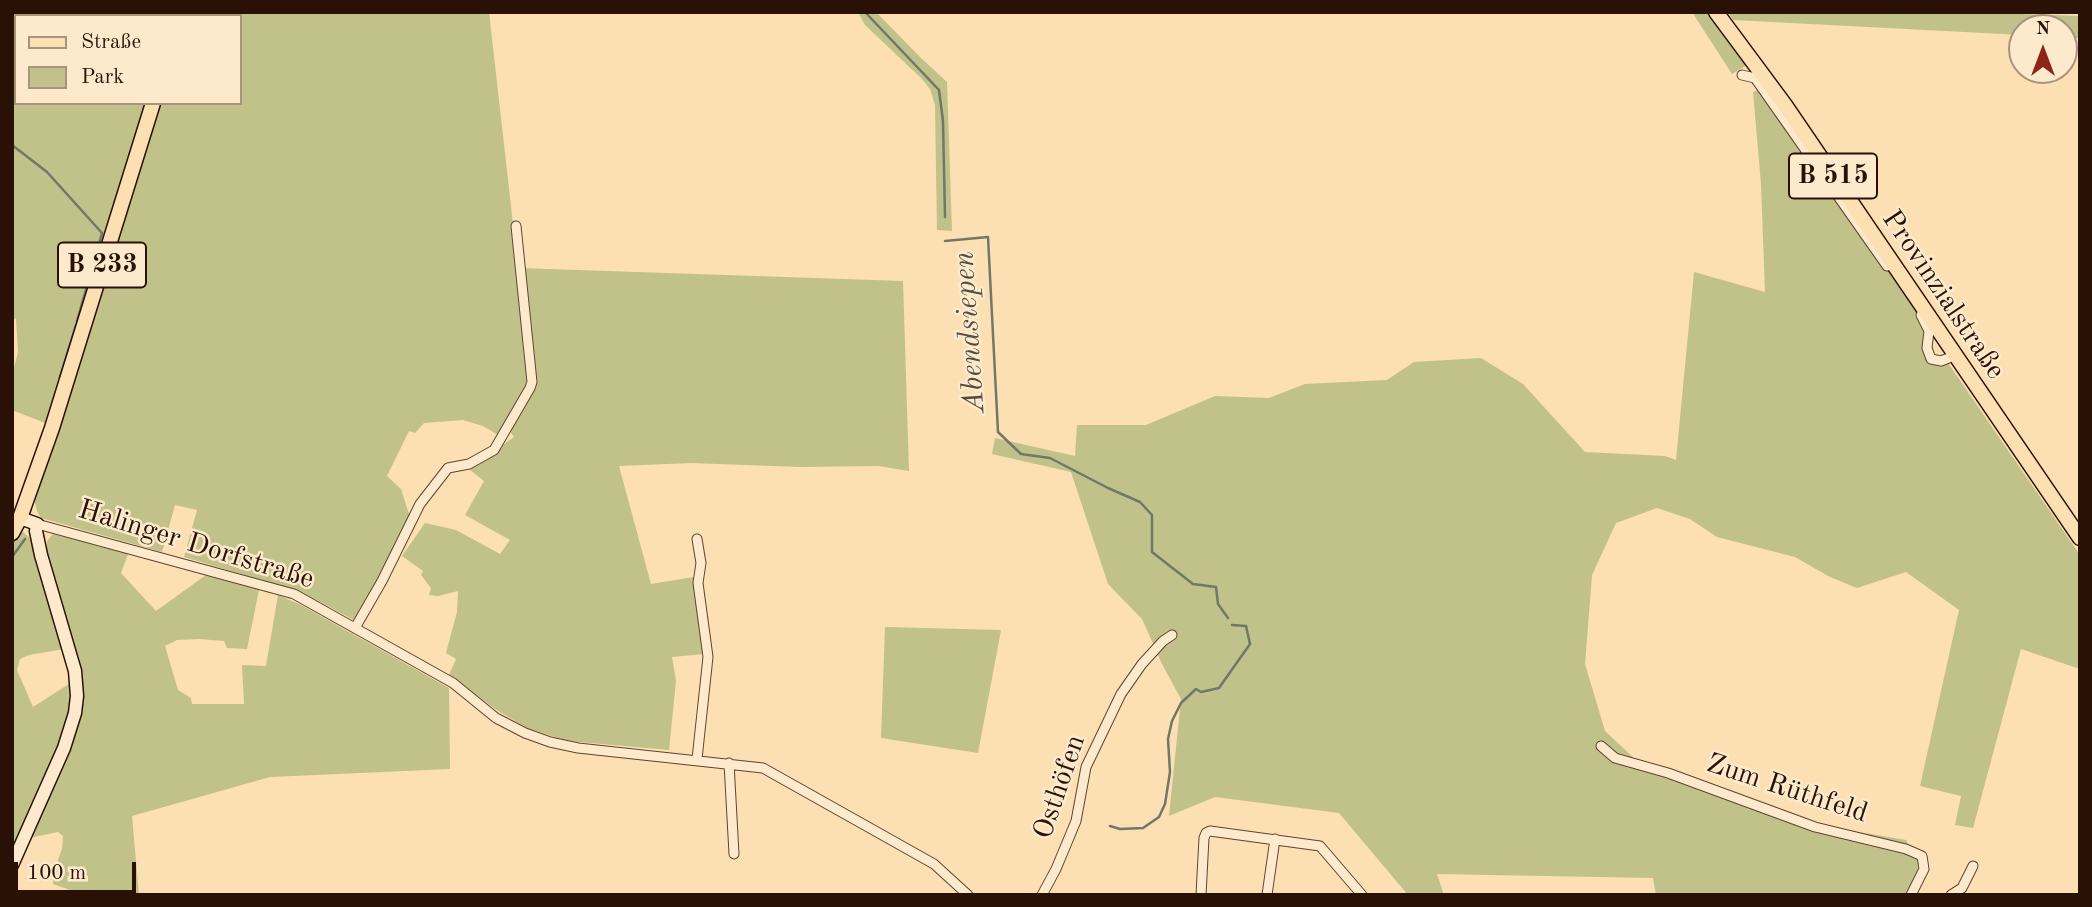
<!DOCTYPE html>
<html>
<head>
<meta charset="utf-8">
<style>
  body { margin:0 }
  #map { position:relative; width:2092px; height:907px; overflow:hidden; background:#fcdfb2; font-family:"Old Standard TT",serif }
  canvas { display:block }
  .frame { position:absolute; inset:0; border:14px solid #291105; pointer-events:none }
  .legend { position:absolute; left:14px; top:14px; width:228px; height:91px; box-sizing:border-box; background:#fdeacd; border:2px solid #a8937d; margin:0; padding:9px 12px; list-style:none; font-size:21px; color:#291105 }
  .legend li { display:flex; align-items:center; gap:14px; height:35px }
  .legend b { width:35px; border:2px solid #a8937d }
  .north { position:absolute; left:2008px; top:14px; width:70px; height:70px; box-sizing:border-box; background:#fdeacd; border:2px solid #a8937d; border-radius:50%; rotate:0deg; font-size:19px; font-weight:700; line-height:28px; text-align:center; color:#291105 }
  .north::after { content:''; display:block; margin:auto; width:24px; height:32px; background:#8f2418; clip-path:polygon(50% 0,100% 100%,50% 72%,0 100%) }
  .scale { position:absolute; left:14px; top:862px; width:122px; height:32px; box-sizing:border-box; border:4px solid #291105; border-top:0; padding-left:9px; font-size:21px; line-height:24px; white-space:nowrap; color:#291105; -webkit-text-stroke:5px #fdeacd; paint-order:stroke }
</style>
</head>
<body>
<div id="map">
<canvas width="2092" height="907"></canvas>
<div class="frame"></div>
<ul class="legend">
<li><b style="height:9px;background:#fcdfb2"></b>Straße</li>
<li><b style="height:19px;background:#c1c18a"></b>Park</li>
</ul>
<div class="north">N</div>
<div class="scale">100 m</div>
</div>
<script>
const c = document.querySelector('canvas').getContext('2d');
c.lineJoin = 'round';
function paint(path, color) {
  c.fillStyle = color;
  c.fill(path, 'evenodd');
}
function poly(rows) {
  const path = new Path2D();
  for (const r of rows) {
    path.moveTo(r[0], r[1]);
    for (let i = 2; i < r.length; i += 2) path.lineTo(r[i], r[i + 1]);
  }
  return path;
}
function strokePath(path, color, width, dash) {
  c.strokeStyle = color;
  c.lineWidth = width;
  c.lineCap = dash ? 'butt' : 'round';
  c.setLineDash(dash || []);
  c.stroke(path);
}
function write(font, color, halo, rows, align = 'center') {
  c.font = font + ' "Old Standard TT",serif';
  c.lineWidth = 5;
  c.setLineDash([]);
  c.textBaseline = 'middle';
  c.strokeStyle = halo;
  c.fillStyle = color;
  for (const [text, x, y, turn = 0] of rows) {
    c.save();
    c.translate(x, y);
    c.rotate((+turn || 0) * Math.PI / 180);
    c.textAlign = isNaN(turn) ? turn : align;
    if (halo) c.strokeText(text, 0, 0);
    c.fillText(text, 0, 0);
    c.restore();
  }
}
paint(poly([
  [12,12,176,12,175,16,16,16,16,103,147,103,45,423,12,410,12,375,18,352,16,319,12,318],
  [189,12,489,12,518,268,903,281,909,471,878,466,801,467,691,463,619,466,651,584,694,577,704,654,672,657,676,681,669,750,568,741,529,729,498,711,449,675,456,659,446,653,457,612,458,591,438,596,429,595,431,588,421,575,423,571,402,556,425,523,456,530,500,554,510,540,465,515,484,481,469,469,514,437,504,423,498,435,483,426,463,420,424,423,415,433,409,431,387,476,401,489,410,517,356,621,301,592,184,557,197,510,175,505,162,552,41,518,37,511,35,503,36,492,160,103,240,103,240,16,187,16],
  [858,12,876,12,920,57,947,82,952,231,937,230,935,105,930,89,921,78,865,25],
  [1692,12,1708,12,1747,65,1732,74],
  [1728,12,1969,12,2080,16,2080,38,2064,38,2064,28,2022,28,2022,35,1733,20],
  [1762,88,1926,323,1923,337,1924,354,1936,365,1948,363,2080,555,2080,669,2021,649,1973,828,1955,825,1961,796,1920,786,1959,610,1906,572,1857,588,1830,577,1795,557,1717,537,1690,519,1657,508,1616,523,1592,575,1585,664,1605,731,1635,759,1788,820,1906,840,1920,864,1906,895,1656,895,1653,878,1437,874,1444,895,1408,895,1339,813,1215,797,1169,816,1181,699,1162,664,1142,619,1108,584,1071,472,992,454,995,438,1075,456,1077,425,1146,425,1215,396,1269,398,1305,384,1387,380,1414,362,1481,358,1523,384,1585,452,1665,456,1676,460,1694,272,1765,292,1761,184,1753,92],
  [23,532,31,539,64,649,29,655,20,659,17,670,33,707,72,682,71,706,62,739,14,848,12,544,19,533],
  [53,534,128,554,121,573,156,611,206,575,259,590,247,649,227,648,224,641,199,639,177,640,165,646,178,690,191,698,192,704,244,704,242,665,266,666,278,595,301,605,449,688,450,769,270,777,132,816,139,895,77,895,76,892,53,884,55,868,62,849,63,836,58,832,29,838,79,714,46,553,47,541],
  [885,627,1001,630,978,753,881,738]
]), '#c1c18a');
strokePath(poly([
  [865,12,939,90,943,121,945,217],
  [12,145,47,172,102,233,77,321],
  [945,241,988,237,998,432,1021,454,1050,458,1108,488,1140,502,1152,515,1152,552,1193,584,1216,587,1218,604,1228,618],
  [60,377,76,325],
  [12,557,25,539],
  [1110,826,1120,829,1143,828,1159,817,1165,804,1170,772,1168,739,1172,721,1181,703,1196,689,1201,692,1219,688,1250,644,1246,626,1232,625]
]), '#70786c', 2.5);
const street = poly([
  [1742,75,1755,78,1887,266],
  [1921,315,1929,331,1927,348,1931,359,1941,361,1954,356],
  [37,524,294,594,453,683,496,718,525,733,550,742,578,748,763,768,934,864,968,895],
  [355,628,382,581,420,504,448,468,469,464,494,450,530,388,532,382,516,226],
  [1601,746,1615,758,1668,773,1815,827,1906,849,1922,856,1924,869,1911,895],
  [697,759,708,657,698,583,701,563,697,539],
  [729,763,734,854],
  [1042,895,1056,869,1076,821,1086,767,1121,694,1142,664,1163,641,1172,635],
  [1201,895,1204,838,1206,833,1210,831,1320,846,1362,895],
  [1267,895,1275,839],
  [1951,895,1962,888,1973,866]
]);
const secondary = poly([
  [12,865,64,748,75,713,77,696,75,671,41,555,36,531,37,524,20,518]
]);
const primary = poly([
  [1716,12,1785,105,2080,538],
  [180,16,181,12],
  [12,533,20,518,52,428,153,103]
]);
strokePath(street, '#5e4430', 11);
strokePath(secondary, '#291105', 15);
strokePath(primary, '#291105', 17);
strokePath(street, '#fdeacd', 9);
strokePath(secondary, '#fdeacd', 12);
strokePath(primary, '#fcdfb2', 14);
for (const [x, y, w] of [
  [1833,176,88],
  [102,265,88]
]) {
  const box = new Path2D();
  box.roundRect(x - w / 2, y - 22.5, w, 45, 5);
  c.fillStyle = '#fdeacd';
  c.fill(box);
  strokePath(box, '#291105', 2);
}
write('bold 26px', '#291105', null, [
  ["B 515",1833,176],
  ["B 233",102,265]
]);
write('28px', '#291105', '#fdeacd', [
  ["Provinzialstraße",1943,295,56],
  ["Halinger Dorfstraße",196,545,17],
  ["Osthöfen",1060,787,-71],
  ["Zum Rüthfeld",1787,789,18]
]);
write('italic 30px', '#534d41', '#fdeacd', [
  ["Abendsiepen",970,332,-94]
]);
</script>
</body>
</html>
